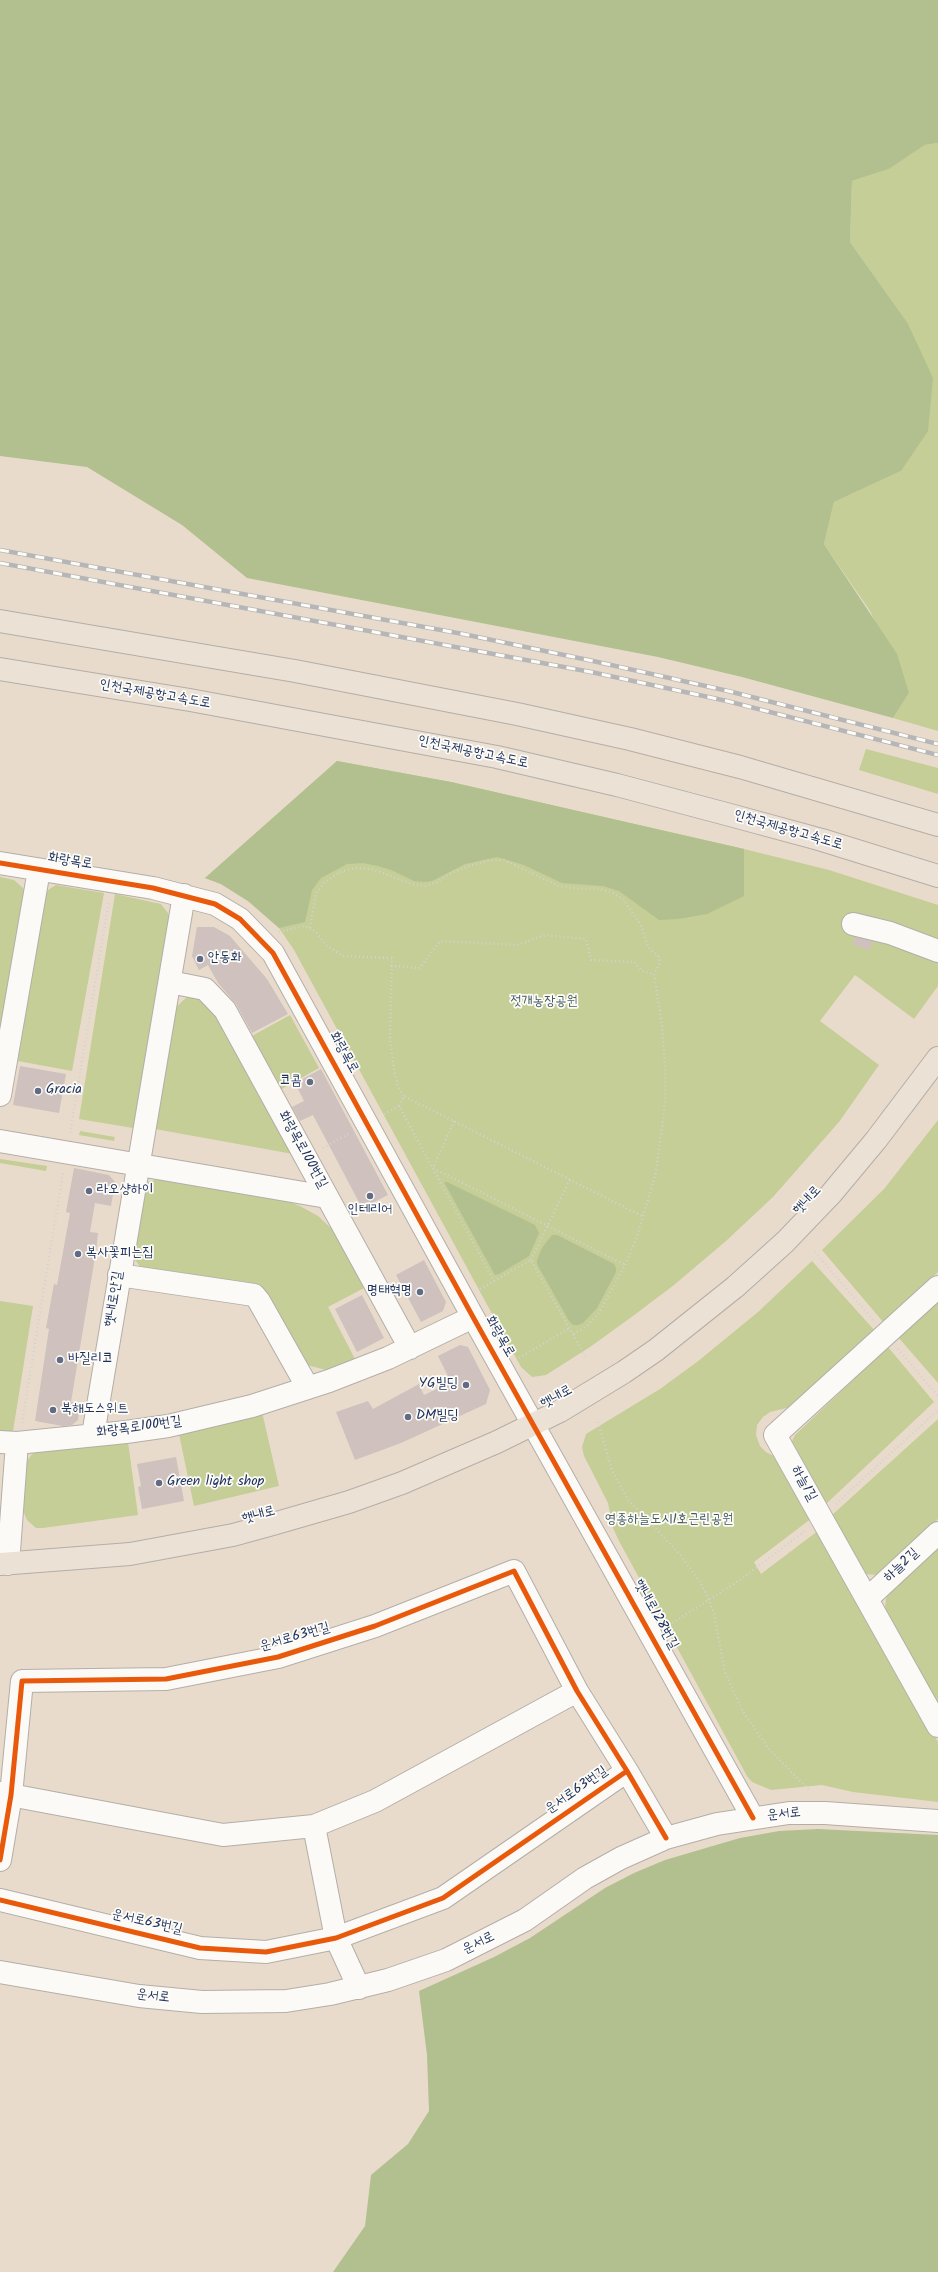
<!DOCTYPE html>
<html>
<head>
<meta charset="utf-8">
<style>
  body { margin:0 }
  canvas { display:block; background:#e8dbcb }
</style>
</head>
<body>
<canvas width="938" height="2272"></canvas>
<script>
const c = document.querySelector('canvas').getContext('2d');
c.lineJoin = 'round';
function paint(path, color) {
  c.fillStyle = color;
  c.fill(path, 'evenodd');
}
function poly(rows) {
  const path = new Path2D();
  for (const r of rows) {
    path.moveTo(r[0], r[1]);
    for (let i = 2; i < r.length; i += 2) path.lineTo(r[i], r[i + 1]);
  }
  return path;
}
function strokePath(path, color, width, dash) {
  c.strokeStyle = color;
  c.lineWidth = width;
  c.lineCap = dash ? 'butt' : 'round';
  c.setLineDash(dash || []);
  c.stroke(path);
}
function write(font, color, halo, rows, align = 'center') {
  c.font = font + ' Kalam,"Poor Story",sans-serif';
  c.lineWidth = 3.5;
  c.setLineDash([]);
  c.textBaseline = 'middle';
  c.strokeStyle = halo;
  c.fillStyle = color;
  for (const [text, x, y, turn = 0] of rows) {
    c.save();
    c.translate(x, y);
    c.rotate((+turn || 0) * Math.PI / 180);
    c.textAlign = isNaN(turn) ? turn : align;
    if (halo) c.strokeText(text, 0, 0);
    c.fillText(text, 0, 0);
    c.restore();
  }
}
paint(poly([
  [938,143,938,731,893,718,909,693,870,611,824,544,834,502,901,471,907,322,850,242,852,181,889,169,925,145],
  [866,749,938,768,938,794,859,770],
  [337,761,451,782,744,849,829,870,938,905,938,986,914,1019,855,975,820,1021,879,1065,839,1122,773,1197,726,1241,674,1285,633,1316,590,1347,546,1375,532,1377,521,1367,294,950,279,928,248,901,221,884,205,878],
  [0,877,14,880,23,888,25,894,0,1038],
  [56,885,104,893,72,1071,18,1061,44,899,48,890],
  [115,894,161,904,168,913,169,919,133,1128,79,1119],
  [188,996,200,997,211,1007,293,1154,155,1129,174,1009],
  [290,1015,319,1068,280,1090,250,1037],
  [938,1120,938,1272,884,1323,822,1250,884,1189],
  [80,1131,115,1137,114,1141,79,1135],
  [0,1159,47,1166,46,1171,0,1163],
  [161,1178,284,1200,300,1206,318,1216,333,1230,366,1287,328,1307,355,1359,326,1370,307,1365,267,1294,141,1268,133,1257,145,1187,148,1182],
  [812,1261,876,1332,791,1407,770,1412,763,1417,757,1425,756,1435,760,1446,766,1452,779,1459,812,1518,754,1562,761,1574,819,1530,938,1742,938,1802,853,1792,822,1785,771,1790,752,1782,747,1776,619,1541,613,1528,608,1503,584,1456,582,1447,586,1434,660,1389,697,1362,758,1312],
  [938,1299,938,1383,898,1337],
  [0,1301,33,1306,13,1431,0,1432],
  [888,1347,934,1402,826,1504,792,1441,795,1435],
  [262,1412,279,1486,194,1506,179,1434],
  [938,1419,938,1519,878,1575,865,1574,832,1515],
  [128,1442,138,1515,43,1528,36,1528,27,1520,22,1508,25,1464,32,1454,38,1451],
  [938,1548,938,1706,888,1618,885,1609,886,1599,889,1592]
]), '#c4ce96');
paint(poly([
  [0,0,938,0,938,143,925,145,889,169,852,181,850,242,907,322,933,378,928,431,901,471,834,502,824,544,897,654,909,693,893,718,742,677,658,657,247,578,182,525,87,467,0,456],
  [337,761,451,782,744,849,744,896,707,914,678,919,659,920,619,891,603,886,562,883,524,865,497,857,465,864,432,881,425,882,414,881,391,870,378,866,363,863,347,864,321,878,312,890,305,922,279,928,248,901,221,884,205,878],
  [444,1182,447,1182,535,1225,539,1233,529,1256,499,1274,495,1275],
  [552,1235,557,1235,614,1264,616,1268,616,1272,597,1308,583,1323,578,1325,573,1325,569,1321,537,1264,537,1260,542,1248],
  [818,1829,938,1835,938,2272,333,2272,365,2226,371,2175,408,2144,429,2111,427,2055,419,1991,494,1957,530,1938,605,1888,634,1873,665,1860,740,1838,779,1831]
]), '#b2c08f');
paint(poly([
  [197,927,214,927,230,936,267,979,288,1014,252,1033,236,1004,218,983,208,965,199,970,192,956],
  [855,937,872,941,870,950,853,945],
  [20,1066,66,1074,59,1113,13,1105],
  [321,1069,388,1195,362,1208,313,1115,300,1121,292,1107,304,1101,295,1083],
  [74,1168,109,1175,115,1182,111,1206,95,1203,90,1232,98,1233,96,1251,71,1402,80,1404,78,1420,72,1425,63,1426,35,1421,49,1329,46,1328,54,1284,57,1285,70,1213,66,1212],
  [424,1260,446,1302,443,1311,421,1322,396,1275],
  [362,1295,384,1338,357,1352,335,1309],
  [460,1345,468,1347,490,1390,486,1404,401,1443,355,1460,336,1412,368,1401,373,1409,419,1384,424,1395,451,1382,438,1356],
  [176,1457,184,1501,142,1509,138,1487,141,1486,137,1464]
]), '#cec1be');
const minor = poly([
  [0,863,153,888,215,904,240,919,273,953,473,1317,753,1818],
  [853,924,890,933,938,951],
  [170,982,205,989,225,1010,410,1348],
  [0,1095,39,870],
  [0,1141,327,1197],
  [119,1275,254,1295,259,1301,308,1388],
  [938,1287,775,1435,938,1726],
  [93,1435,184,895],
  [0,1442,17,1443,126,1432,168,1426,252,1406,329,1381,388,1358,473,1317],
  [8,1564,17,1443],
  [867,1599,938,1533],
  [0,1793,223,1835,314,1826,375,1801,577,1691],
  [314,1826,336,1938,359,1988],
  [0,1860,11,1795,22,1681,166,1679,278,1657,375,1626,514,1571,577,1691,627,1771,666,1838],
  [0,1900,200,1948,266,1952,336,1938,443,1898,627,1771],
  [0,1972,139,1996,202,2002,286,2001,330,1994,388,1980,446,1960,525,1920,585,1878,621,1858,666,1838,717,1824,789,1813,825,1813,938,1821]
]);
const major = poly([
  [0,1564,130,1554,233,1535,273,1524,349,1502,402,1483,497,1442,560,1411,624,1372,656,1350,735,1287,785,1242,831,1194,876,1140,938,1058]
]);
const highway = poly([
  [0,621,295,671,517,714,630,739,740,767,938,825],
  [0,669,190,700,497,757,617,785,730,815,822,840,938,876]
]);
strokePath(minor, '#b4aea8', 24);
strokePath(major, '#b4aea8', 24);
strokePath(highway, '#b4aea8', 24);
strokePath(poly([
  [310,928,316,893,324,883,340,872,355,868,372,869,412,884,425,886,435,883,451,873,469,866,487,861,504,860,559,886,579,889,596,888,611,892,623,899,641,925,648,947,658,956,660,963,654,974],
  [279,932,305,926,315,931,327,946,343,956,392,958,390,1041,394,1069,398,1087,404,1096],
  [391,966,420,968,440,941,517,945,546,935,586,939,591,960,634,962,642,971,654,974,662,1025,665,1067,665,1104,656,1172,637,1237,625,1265,599,1313,587,1326,573,1334],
  [399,1106,404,1096,644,1217],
  [384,1114,399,1106,494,1281],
  [454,1121,433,1168,625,1265],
  [70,1133,109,901],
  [323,1148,350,1133],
  [815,1252,873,1320],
  [531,1260,570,1179],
  [480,1289,531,1260,585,1356],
  [898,1349,938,1396],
  [519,1358,570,1328],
  [598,1422,612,1470,628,1500,679,1553,700,1582,709,1600,714,1614,725,1672,743,1712,769,1749,810,1791],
  [22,1423,63,1172],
  [836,1504,938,1410],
  [669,1625,740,1580,806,1530]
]), '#d4d2d0', 2.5, [1, 3]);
strokePath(minor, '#fcfaf7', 22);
strokePath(major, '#ebe1d5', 22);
strokePath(highway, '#ebe1d5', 22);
const rail = poly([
  [0,550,463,634,593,661,728,691,938,744],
  [0,563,591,672,727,701,938,755]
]);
strokePath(rail, '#b6b6b9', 4.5);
strokePath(rail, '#fdfcf7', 3, [9]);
strokePath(poly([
  [0,863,153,888,215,904,240,919,273,953,473,1317,753,1818],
  [0,1860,11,1795,22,1681,166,1679,278,1657,375,1626,514,1571,577,1691,627,1771,666,1838],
  [0,1900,200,1948,266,1952,336,1938,443,1898,627,1771]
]), '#e8590c', 5);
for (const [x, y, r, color] of [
  [200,959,4,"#636b84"],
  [310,1082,4,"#636b84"],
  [38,1091,4,"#636b84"],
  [89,1191,4,"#636b84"],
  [370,1196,4,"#636b84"],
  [78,1254,4,"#636b84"],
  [420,1292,4,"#636b84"],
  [60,1360,4,"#636b84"],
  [466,1385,4,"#636b84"],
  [53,1410,4,"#636b84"],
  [408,1417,4,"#636b84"],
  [159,1483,4,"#636b84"]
]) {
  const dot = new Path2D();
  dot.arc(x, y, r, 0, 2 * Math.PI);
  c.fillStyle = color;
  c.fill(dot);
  strokePath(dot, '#fdfcf7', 1.5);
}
write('14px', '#1b2f5e', '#fdfcf7', [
  ["인천국제공항고속도로",155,695,10],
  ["인천국제공항고속도로",473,753,12],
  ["인천국제공항고속도로",788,831,16],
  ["화랑목로",70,862,9],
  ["화랑목로",343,1053,61],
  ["화랑목로100번길",302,1150,61],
  ["햇내로",808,1201,-47],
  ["햇내로안길",115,1299,-81],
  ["화랑목로",499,1337,60],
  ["햇내로",557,1398,-29],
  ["화랑목로100번길",139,1428,-8],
  ["하늘1길",803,1484,61],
  ["햇내로",259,1516,-15],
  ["하늘2길",902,1566,-43],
  ["햇내로128번길",655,1615,61],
  ["운서로63번길",295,1638,-16],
  ["운서로63번길",577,1791,-35],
  ["운서로",784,1815,-5],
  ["운서로63번길",147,1923,13],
  ["운서로",479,1944,-26],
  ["운서로",153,1997,7]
]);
write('14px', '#1b2f5e', '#fdfcf7', [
  ["안동화",208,959],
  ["코콤",302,1082,"right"],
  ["Gracia",46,1091],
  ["라오샹하이",97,1191],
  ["인테리어",370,1211,"center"],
  ["복사꽃피는집",86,1254],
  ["명태혁명",412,1292,"right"],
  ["바질리코",68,1360],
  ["YG빌딩",458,1385,"right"],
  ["북해도스위트",61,1410],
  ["DM빌딩",416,1417],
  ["Green light shop",167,1483]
], 'left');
write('14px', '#455b62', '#fdfcf7', [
  ["젓개농장공원",544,1003],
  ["영종하늘도시1호근린공원",669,1521]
]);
</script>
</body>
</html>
